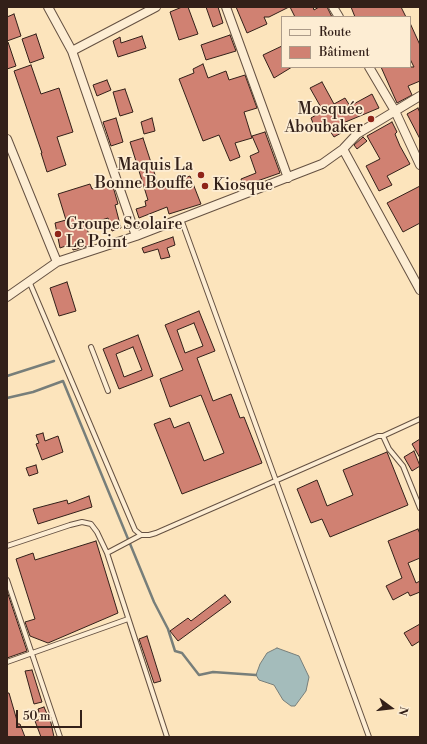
<!DOCTYPE html>
<html>
<head>
<meta charset="utf-8">
<style>
  body { margin:0 }
  #map { position:relative; width:427px; height:744px; overflow:hidden; background:#fce4bc; font-family:"Libre Bodoni",serif }
  canvas { display:block }
  .frame { position:absolute; inset:0; border:8px solid #332019; pointer-events:none }
  .legend { position:absolute; left:281px; top:16px; width:130px; height:52px; box-sizing:border-box; background:#fdedd3; border:1px solid #ac9b89; margin:0; padding:5px 7px; list-style:none; font-size:12px; color:#332019 }
  .legend li { display:flex; align-items:center; gap:8px; height:20px }
  .legend b { width:20px; border:1px solid #ac9b89 }
  .north { position:absolute; left:371px; top:688px; width:40px; height:40px; -webkit-text-stroke:3px #fdedd3; paint-order:stroke; rotate:105deg; font-size:11px; font-weight:700; line-height:16px; text-align:center; color:#332019 }
  .north::after { content:''; display:block; margin:auto; width:14px; height:18px; background:#332019; clip-path:polygon(50% 0,100% 100%,50% 72%,0 100%) }
  .scale { position:absolute; left:16px; top:710px; width:66px; height:18px; box-sizing:border-box; border:2px solid #332019; border-top:0; padding-left:5px; font-size:12px; line-height:14px; white-space:nowrap; color:#332019; -webkit-text-stroke:3px #fdedd3; paint-order:stroke }
</style>
</head>
<body>
<div id="map">
<canvas width="427" height="744"></canvas>
<div class="frame"></div>
<ul class="legend">
<li><b style="height:5px;background:#fdedd3"></b>Route</li>
<li><b style="height:11px;background:#d08172"></b>Bâtiment</li>
</ul>
<div class="north">N</div>
<div class="scale">50 m</div>
</div>
<script>
const c = document.querySelector('canvas').getContext('2d');
c.lineJoin = 'round';
function paint(path, color) {
  c.fillStyle = color;
  c.fill(path, 'evenodd');
}
function poly(rows) {
  const path = new Path2D();
  for (const r of rows) {
    path.moveTo(r[0], r[1]);
    for (let i = 2; i < r.length; i += 2) path.lineTo(r[i], r[i + 1]);
  }
  return path;
}
function strokePath(path, color, width, dash) {
  c.strokeStyle = color;
  c.lineWidth = width;
  c.lineCap = dash ? 'butt' : 'round';
  c.setLineDash(dash || []);
  c.stroke(path);
}
function write(font, color, halo, rows, align = 'center') {
  c.font = font + ' "Libre Bodoni",serif';
  c.lineWidth = 3.5;
  c.setLineDash([]);
  c.textBaseline = 'middle';
  c.strokeStyle = halo;
  c.fillStyle = color;
  for (const [text, x, y, turn = 0] of rows) {
    c.save();
    c.translate(x, y);
    c.rotate((+turn || 0) * Math.PI / 180);
    c.textAlign = isNaN(turn) ? turn : align;
    if (halo) c.strokeText(text, 0, 0);
    c.fillText(text, 0, 0);
    c.restore();
  }
}
const water = poly([
  [277,648,299,656,309,677,306,691,295,706,291,706,283,700,274,685,259,680,256,675,260,664,267,653,277,648]
]);
paint(water, '#a4bcbb');
strokePath(water, '#777e7a', 1);
strokePath(poly([
  [7,376,54,361],
  [7,398,33,392,63,381,154,602,168,629,175,651,182,653,199,675,213,672,256,675]
]), '#777e7a', 2.5);
const building = poly([
  [182,7,188,7,198,34,179,40,170,12,182,7],
  [206,7,218,7,223,23,213,27,206,7],
  [236,7,289,7,269,17,264,17,267,24,247,33,236,7],
  [290,7,313,7,314,10,319,7,327,7,332,17,295,17,290,7],
  [351,7,401,7,406,17,355,17,351,7],
  [14,14,21,36,7,41,7,17,14,14],
  [410,23,420,45,420,81,408,86,412,95,397,103,381,67,414,67,410,59,410,23],
  [36,34,44,58,30,63,22,39,36,34],
  [230,35,236,51,206,60,201,45,230,35],
  [142,36,146,48,118,57,113,41,120,37,121,43,142,36],
  [7,42,8,42,16,66,7,69,7,42],
  [282,46,282,67,292,67,274,78,263,55,282,46],
  [203,64,208,78,226,71,229,80,245,75,257,108,244,112,252,138,235,143,240,157,230,161,219,135,203,141,179,79,194,73,193,69,203,64],
  [31,65,41,94,59,88,73,132,57,137,66,165,47,172,41,153,42,153,14,71,31,65],
  [107,80,111,90,97,96,93,85,107,80],
  [322,82,334,104,345,98,350,106,372,94,379,108,336,126,341,133,334,137,326,125,316,131,311,118,323,111,310,88,322,82],
  [125,89,133,112,120,116,113,92,125,89],
  [418,108,420,113,420,139,407,114,418,108],
  [116,118,123,142,111,146,103,122,116,118],
  [152,118,155,131,144,134,141,122,152,118],
  [392,122,397,132,395,134,400,146,410,164,387,176,392,185,379,191,366,166,380,159,367,136,392,122],
  [265,132,280,173,243,186,241,179,256,173,250,156,259,152,252,136,265,132],
  [363,137,367,141,357,149,354,145,363,137],
  [143,138,159,187,190,176,201,204,169,214,167,207,139,218,136,209,146,206,145,201,148,200,130,142,143,138],
  [112,183,118,204,115,205,121,228,112,231,108,218,86,225,92,245,73,250,71,244,60,248,55,223,66,220,58,194,90,184,92,189,112,183],
  [420,186,420,223,403,232,387,203,420,186],
  [173,237,175,245,167,248,170,257,161,259,158,249,144,253,142,248,173,237],
  [67,282,76,311,59,316,50,288,67,282],
  [199,311,215,351,197,358,213,401,231,394,240,418,244,417,262,463,182,494,154,424,170,418,174,428,189,422,204,461,224,453,201,395,170,407,160,379,183,370,165,325,199,311],
  [194,323,203,346,185,353,177,330,194,323],
  [138,335,153,376,119,389,103,349,138,335],
  [133,347,142,370,124,377,116,354,133,347],
  [43,433,45,441,58,436,63,452,42,460,36,444,39,443,36,435,43,433],
  [420,439,420,458,412,444,420,439],
  [414,451,420,466,412,471,404,457,414,451],
  [387,452,408,505,330,537,322,519,311,523,297,489,317,480,327,506,353,495,343,470,387,452],
  [36,465,38,473,29,476,26,468,36,465],
  [89,496,92,507,38,524,33,509,67,500,68,504,89,496],
  [418,529,420,534,420,558,408,563,416,583,420,581,420,592,410,596,408,592,393,600,386,586,402,578,388,541,418,529],
  [96,541,118,613,48,643,30,636,25,622,35,619,16,559,33,553,35,560,96,541],
  [7,591,27,651,7,658,7,591],
  [225,595,231,602,178,641,170,631,188,618,191,621,225,595],
  [420,624,420,641,412,646,404,633,420,624],
  [147,636,161,681,154,683,139,639,147,636],
  [32,670,42,702,34,704,25,671,32,670],
  [7,693,9,693,18,724,20,724,25,737,7,737,7,693],
  [44,707,51,723,54,737,41,737,35,721,41,719,38,709,44,707]
]);
paint(building, '#d08172');
strokePath(building, '#332019', 1);
const lane = poly([
  [181,219,369,737],
  [29,281,135,530,141,535,149,535,156,533,378,436,383,436,389,449,403,466,420,508],
  [91,347,108,391],
  [383,436,420,419],
  [7,546,70,525,82,522,91,524,97,532,107,553,167,737],
  [107,553,141,535],
  [7,580,60,737],
  [7,662,128,619]
]);
const street = poly([
  [48,7,72,51,136,236],
  [226,7,288,178],
  [333,7,339,17],
  [72,51,156,7],
  [369,67,395,111,420,165],
  [7,139,57,262],
  [343,149,420,290],
  [7,297,57,262,136,236,322,164,343,149,357,134,420,96]
]);
strokePath(lane, '#655142', 6);
strokePath(street, '#655142', 10);
strokePath(lane, '#fdedd3', 4);
strokePath(street, '#fdedd3', 8);
for (const [x, y, r, color] of [
  [371,119,4,"#8f2418"],
  [201,175,4,"#8f2418"],
  [205,186,4,"#8f2418"],
  [58,234,4,"#8f2418"]
]) {
  const dot = new Path2D();
  dot.arc(x, y, r, 0, 2 * Math.PI);
  c.fillStyle = color;
  c.fill(dot);
  strokePath(dot, '#fdedd3', 1.5);
}
write('16px', '#332019', '#fdedd3', [
  ["Mosquée",363,110],
  ["Aboubaker",363,128],
  ["Maquis La",193,166],
  ["Bonne Bouffe",193,184],
  ["Kiosque",213,186,"left"],
  ["Groupe Scolaire",66,225,"left"],
  ["Le Point",66,243,"left"]
], 'right');
</script>
</body>
</html>
